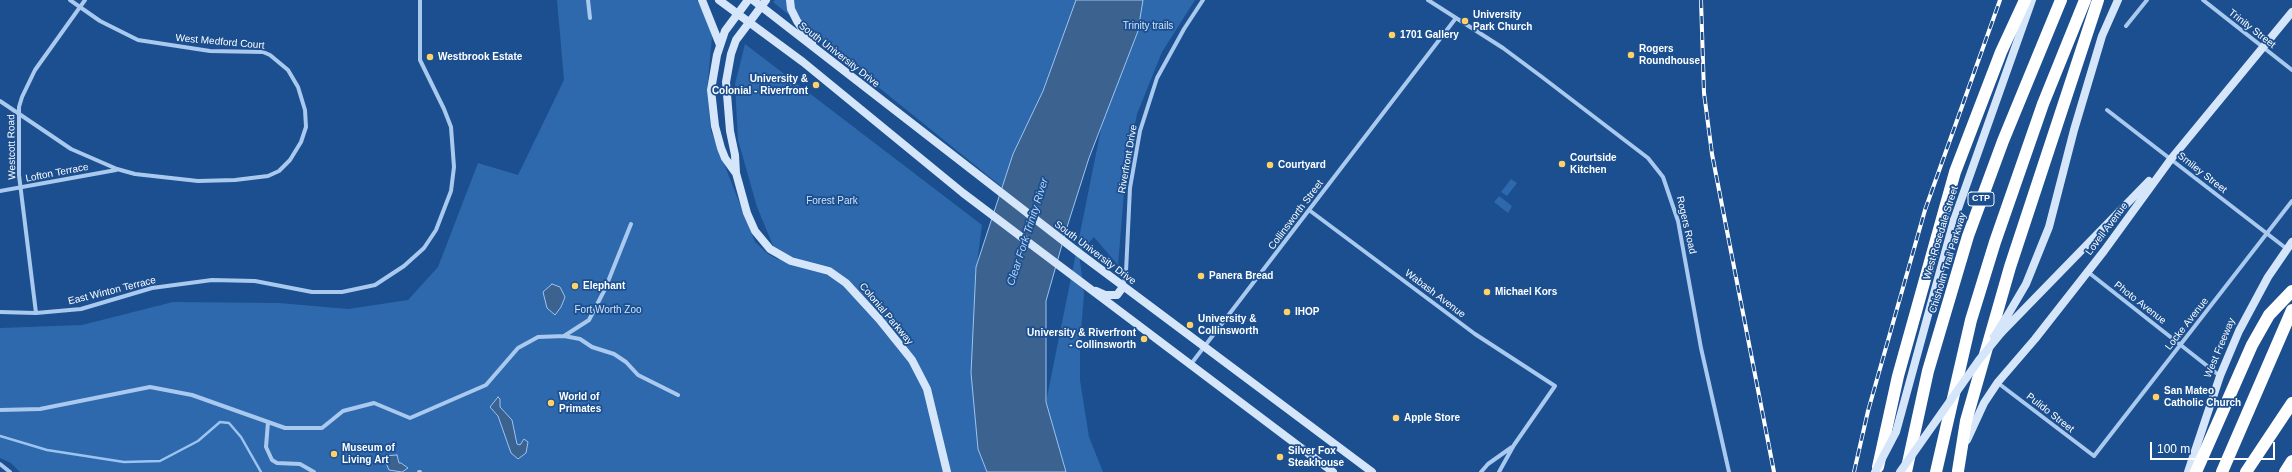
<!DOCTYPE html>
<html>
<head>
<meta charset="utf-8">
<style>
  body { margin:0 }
  #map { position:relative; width:2292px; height:472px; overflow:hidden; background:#1b4f8f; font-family:Helvetica,sans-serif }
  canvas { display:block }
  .scale { position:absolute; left:2150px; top:442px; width:125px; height:18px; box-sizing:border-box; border:2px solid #fff; border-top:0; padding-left:5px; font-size:12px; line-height:14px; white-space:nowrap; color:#fff; -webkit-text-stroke:3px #1b4f8f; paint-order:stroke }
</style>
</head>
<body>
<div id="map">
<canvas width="2292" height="472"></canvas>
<div class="scale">100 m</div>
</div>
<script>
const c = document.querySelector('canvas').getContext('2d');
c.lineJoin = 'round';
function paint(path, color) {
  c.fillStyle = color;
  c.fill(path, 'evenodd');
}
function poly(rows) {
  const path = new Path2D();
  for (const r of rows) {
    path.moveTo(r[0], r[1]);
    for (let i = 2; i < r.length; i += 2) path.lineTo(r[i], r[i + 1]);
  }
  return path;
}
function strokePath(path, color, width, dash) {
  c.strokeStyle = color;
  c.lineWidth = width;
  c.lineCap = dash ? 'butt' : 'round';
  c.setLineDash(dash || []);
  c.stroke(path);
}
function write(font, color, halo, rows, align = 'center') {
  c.font = font + ' Helvetica,sans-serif';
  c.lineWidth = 3.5;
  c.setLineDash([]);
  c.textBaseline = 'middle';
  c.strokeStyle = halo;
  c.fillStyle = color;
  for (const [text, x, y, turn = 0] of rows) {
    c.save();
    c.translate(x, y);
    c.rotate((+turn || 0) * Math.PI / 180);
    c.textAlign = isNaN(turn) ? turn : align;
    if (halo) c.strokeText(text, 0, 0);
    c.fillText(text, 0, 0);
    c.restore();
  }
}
paint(poly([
  [557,0,697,0,708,19,712,37,707,90,711,131,755,242,768,254,779,260,757,207,738,140,735,84,745,44,982,225,975,279,978,449,987,472,20,472,11,463,0,458,0,328,82,325,173,302,279,303,348,309,408,300,438,267,478,163,518,175,564,80],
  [775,0,1077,0,1046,92,1013,154,1002,187,773,2],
  [1127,0,1195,0,1162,52,1137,114,1126,169,1118,265,1094,237,1079,253,1084,294,1080,344,1080,380,1089,437,1103,472,1066,472,1046,402],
  [1511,179,1517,183,1507,196,1501,192],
  [1499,196,1512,206,1508,213,1494,202]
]), '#2e69ad');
const water = poly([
  [1076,0,1143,0,1138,31,1089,158,1067,227,1046,301,1046,402,1066,472,987,472,978,449,971,373,976,267,1013,154,1043,91,1076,0],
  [552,284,560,287,565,297,561,307,555,315,547,308,543,292,552,284],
  [498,397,500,399,500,407,512,420,517,444,520,445,524,439,528,442,526,453,518,459,511,453,498,416,490,407,498,397],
  [397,455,399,463,401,463,408,468,402,472,389,470,383,456,397,455]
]);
paint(water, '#3c6290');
strokePath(water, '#9cc4f0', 1);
strokePath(poly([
  [0,436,47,450,124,462,160,461,198,441,220,422,229,423,241,437,261,472]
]), '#9cc4f0', 2.5);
strokePath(poly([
  [588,0,590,18],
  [1428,0,1503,48,1542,77,1648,158,1663,177,1678,221,1701,348,1729,472],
  [2203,0,2292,70],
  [2126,26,2147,0],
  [0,101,71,149,117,169,135,174,198,181,235,180,268,176,279,171,290,160,301,142,306,127,305,110,298,87,288,70,270,55,263,52,210,51,138,40,100,21,70,0],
  [2107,110,2287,249],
  [0,191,116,170],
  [1309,210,1475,334,1555,386,1514,445,1499,472],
  [2088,272,2220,376],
  [1123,287,1126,272,1130,188,1140,131,1157,78,1184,29,1203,0],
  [0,312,36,313,81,309,152,288,212,280,255,281,312,292,342,292,375,285,404,266,424,248,436,230,451,191,454,167,451,127,444,109,420,60,420,0],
  [36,313,19,175,19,107,22,97,35,70,85,0],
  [564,336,580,339,592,347,614,354,626,362,638,375,678,395],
  [1191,364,1456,18],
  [1998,383,2094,456,2292,201],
  [0,410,40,409,150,387,192,395,285,428,322,428,343,411,374,403,410,418,486,385,518,348,538,337,564,336,589,320,605,289,631,224],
  [268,422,266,447,272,460,277,463,300,464,314,472],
  [0,464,10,472],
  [419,472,420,472],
  [1481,472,1488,464,1512,447]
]), '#a9c9ee', 4);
strokePath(poly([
  [702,0,720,45],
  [719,0,803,62,963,193,1333,472],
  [753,0,1079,253,1372,472],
  [766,0,736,40,731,54,726,82,730,131,735,155,736,173,747,213,755,231,770,249,791,261,829,271,846,283,879,319,912,360,927,389,947,472],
  [790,0,791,9,797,21,812,43],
  [735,172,725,158,721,148,715,126,711,90,717,55,725,31,748,0],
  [1954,220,2032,0],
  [1096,291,1105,295,1117,295,1123,287],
  [2006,318,2026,284,2049,227,2074,130,2102,36,2118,0],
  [2001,333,2149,181],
  [1967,440,1984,403,1998,382,2035,339,2104,251,2171,159,2292,12],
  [2188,472,2220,376,2239,331,2268,277,2292,242]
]), '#d6e6fa', 8);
strokePath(poly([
  [1878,467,1898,376,1955,172,2001,52,2025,0],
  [1958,471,1966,421,2010,267,2098,0],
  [1906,472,1928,371,1968,236,2003,141,2061,0],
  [1936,472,1971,320,1995,242,2043,104,2085,0],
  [2196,472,2252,345,2269,315,2292,291],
  [2222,472,2292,310],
  [2246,472,2292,403],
  [2285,472,2292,461]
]), '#fff', 12);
const rail = poly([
  [1701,0,1704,93,1712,154,1774,472],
  [1854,472,1868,411,1925,210,2000,0]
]);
strokePath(rail, '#fff', 4);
strokePath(rail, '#1b4f8f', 2.5, [8]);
strokePath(poly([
  [1994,337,2006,318],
  [1875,472,1896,432,1954,220],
  [1900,472,1979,360,2001,333]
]), '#d6e6fa', 8);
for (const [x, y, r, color] of [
  [1465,21,4,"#ffd166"],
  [1392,35,4,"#ffd166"],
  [1631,55,4,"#ffd166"],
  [430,57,4,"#ffd166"],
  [816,85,4,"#ffd166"],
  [1562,164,4,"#ffd166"],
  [1270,165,4,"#ffd166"],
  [1201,276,4,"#ffd166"],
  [575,286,4,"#ffd166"],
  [1487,292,4,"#ffd166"],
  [1287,312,4,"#ffd166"],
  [1190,325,4,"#ffd166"],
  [1144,339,4,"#ffd166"],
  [2156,397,4,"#ffd166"],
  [551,403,4,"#ffd166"],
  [1396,418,4,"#ffd166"],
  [334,454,4,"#ffd166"],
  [1280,457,4,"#ffd166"]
]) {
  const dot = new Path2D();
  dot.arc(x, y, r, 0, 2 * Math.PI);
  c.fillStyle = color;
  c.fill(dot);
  strokePath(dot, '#1b4f8f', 1.5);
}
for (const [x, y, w] of [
  [1981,199,26]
]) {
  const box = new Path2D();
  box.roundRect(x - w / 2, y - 7, w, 14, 3);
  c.fillStyle = '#1b4f8f';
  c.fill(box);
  strokePath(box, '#fff', 1);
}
write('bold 9px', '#fff', null, [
  ["CTP",1981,199]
]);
write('bold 10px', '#fff', '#1b4f8f', [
  ["University",1473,15],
  ["Park Church",1473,27],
  ["1701 Gallery",1400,35],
  ["Rogers",1639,49],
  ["Roundhouse",1639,61],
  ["Westbrook Estate",438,57],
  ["University &",808,79,"right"],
  ["Colonial - Riverfront",808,91,"right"],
  ["Courtside",1570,158],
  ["Kitchen",1570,170],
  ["Courtyard",1278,165],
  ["Panera Bread",1209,276],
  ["Elephant",583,286],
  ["Michael Kors",1495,292],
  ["IHOP",1295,312],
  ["University &",1198,319],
  ["Collinsworth",1198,331],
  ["University & Riverfront",1136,333,"right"],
  ["- Collinsworth",1136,345,"right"],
  ["San Mateo",2164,391],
  ["Catholic Church",2164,403],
  ["World of",559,397],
  ["Primates",559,409],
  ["Apple Store",1404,418],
  ["Museum of",342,448],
  ["Living Art",342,460],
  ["Silver Fox",1288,451],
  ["Steakhouse",1288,463]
], 'left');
write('10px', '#cfe3fa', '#1b4f8f', [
  ["Trinity trails",1148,26],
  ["Forest Park",832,201],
  ["Fort Worth Zoo",608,310]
]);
write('10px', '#fff', '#1b4f8f', [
  ["Trinity Street",2252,29,38],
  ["West Medford Court",220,42,5],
  ["South University Drive",839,55,38],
  ["Westcott Road",12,147,-91],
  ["Riverfront Drive",1128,159,-80],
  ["Lofton Terrace",57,173,-11],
  ["Smiley Street",2202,173,38],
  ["Collinsworth Street",1296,215,-53],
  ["Rogers Road",1686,225,77],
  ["Lovell Avenue",2107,229,-53],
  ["West Rosedale Street",1941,233,-73],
  ["South University Drive",1095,253,37],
  ["Chisholm Trail Parkway",1948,263,-73],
  ["East Winton Terrace",112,291,-14],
  ["Wabash Avenue",1435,294,37],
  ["Photo Avenue",2140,303,38],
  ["Colonial Parkway",886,314,50],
  ["Locke Avenue",2187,324,-52],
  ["West Freeway",2220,348,-67],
  ["Pulido Street",2050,413,38]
]);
write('italic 11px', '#b5d3f5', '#1b4f8f', [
  ["Clear Fork Trinity River",1028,232,-72]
]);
</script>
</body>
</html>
